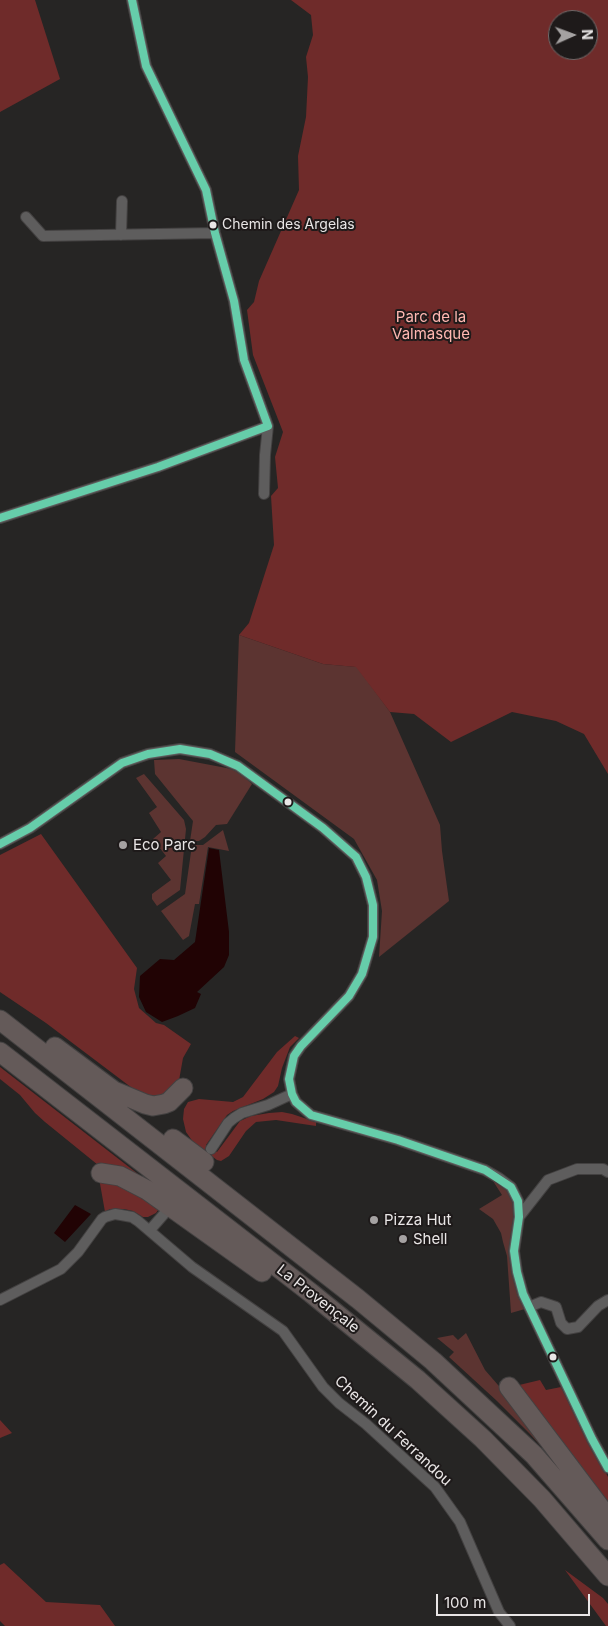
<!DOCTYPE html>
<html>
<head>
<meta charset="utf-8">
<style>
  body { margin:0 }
  #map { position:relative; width:608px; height:1626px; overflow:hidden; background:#262524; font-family:Inter,sans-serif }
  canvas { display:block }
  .north { position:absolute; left:548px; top:10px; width:50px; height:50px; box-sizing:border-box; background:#1e1a1a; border:1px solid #6f6c6c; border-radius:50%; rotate:88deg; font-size:14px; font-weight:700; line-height:20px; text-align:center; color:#e9e6e6 }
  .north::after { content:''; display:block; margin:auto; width:18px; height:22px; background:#a5a2a2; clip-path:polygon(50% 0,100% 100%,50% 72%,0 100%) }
  .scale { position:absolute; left:436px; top:1594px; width:154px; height:22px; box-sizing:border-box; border:2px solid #e9e6e6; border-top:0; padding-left:6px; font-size:15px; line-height:18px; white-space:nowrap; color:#e9e6e6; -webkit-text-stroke:4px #1e1a1a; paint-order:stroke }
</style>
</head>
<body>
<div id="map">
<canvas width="608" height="1626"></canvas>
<div class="north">N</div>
<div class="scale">100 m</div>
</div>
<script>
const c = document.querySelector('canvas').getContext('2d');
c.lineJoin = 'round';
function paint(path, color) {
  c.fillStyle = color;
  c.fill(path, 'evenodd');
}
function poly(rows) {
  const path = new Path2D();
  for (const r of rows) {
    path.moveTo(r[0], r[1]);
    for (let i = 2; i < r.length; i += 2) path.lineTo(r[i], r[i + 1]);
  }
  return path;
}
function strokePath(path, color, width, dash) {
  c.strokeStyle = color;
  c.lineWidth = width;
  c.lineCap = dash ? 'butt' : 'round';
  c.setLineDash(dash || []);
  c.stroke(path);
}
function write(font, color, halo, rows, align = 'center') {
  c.font = font + ' Inter,sans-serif';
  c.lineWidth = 4;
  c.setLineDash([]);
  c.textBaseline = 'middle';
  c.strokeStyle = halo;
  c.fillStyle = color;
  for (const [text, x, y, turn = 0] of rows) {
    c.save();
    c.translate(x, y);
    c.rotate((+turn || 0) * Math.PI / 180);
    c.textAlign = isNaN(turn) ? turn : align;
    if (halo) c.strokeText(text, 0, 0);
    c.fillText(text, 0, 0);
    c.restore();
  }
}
paint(poly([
  [239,635,323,664,357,667,390,712,440,825,442,851,449,901,379,957,382,911,377,880,354,839,235,752],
  [179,759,237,770,252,784,227,824,216,825,205,837,199,841,190,841,193,821,155,774,154,760],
  [144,774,184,820,186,829,180,890,157,906,152,899,152,894,171,880,158,863,166,856,153,839,161,832,149,813,157,807,136,778],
  [223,830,229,851,208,847,199,904,195,904,189,936,183,940,161,911,185,894,192,845,203,845],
  [482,1174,492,1177,508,1189,515,1203,513,1235,525,1309,511,1313,507,1256,503,1242,501,1233,493,1219,479,1209,502,1195,493,1181],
  [466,1333,485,1370,511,1400,559,1466,530,1434,497,1401,449,1357,454,1352,437,1338,453,1335,458,1340]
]), '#5c3431');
paint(poly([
  [0,0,35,0,60,79,0,112],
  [291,0,608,0,608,774,584,734,556,721,512,712,451,742,414,714,390,712,356,667,323,664,239,635,249,623,274,545,271,496,278,488,275,457,283,432,253,355,247,310,254,302,259,281,299,190,298,156,306,117,308,77,306,57,313,35,311,15],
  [558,20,588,20,588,50,558,50],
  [41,834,137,968,134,989,139,1008,156,1023,164,1025,191,1044,183,1058,178,1086,162,1101,140,1094,46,1023,0,992,0,855],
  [295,1036,299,1038,290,1047,282,1068,278,1086,274,1092,263,1099,233,1111,227,1115,206,1145,217,1152,240,1121,251,1116,269,1113,282,1112,292,1114,316,1122,316,1126,276,1120,256,1122,246,1131,229,1156,221,1161,217,1160,193,1142,186,1132,183,1119,184,1109,188,1102,199,1099,233,1102,243,1097,277,1052],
  [0,1067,138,1174,140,1177,98,1165,45,1122,35,1113,20,1095,0,1079],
  [99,1178,107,1178,161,1206,156,1213,148,1217,143,1217,133,1211,124,1209,110,1209,105,1212],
  [540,1380,546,1390,561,1387,608,1477,608,1506,515,1386],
  [0,1420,12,1433,0,1438],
  [4,1563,46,1602,100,1605,115,1626,5,1626,0,1621,0,1565],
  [565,1570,603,1598,608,1604,608,1626,606,1626]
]), '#6f2b2a');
paint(poly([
  [209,848,219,850,229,932,229,955,224,967,197,992,201,994,195,1008,178,1016,162,1022,146,1012,139,997,140,976,160,959,174,960,195,942],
  [75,1205,91,1214,65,1242,54,1233]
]), '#210304');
const street = poly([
  [26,217,43,236,215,233],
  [121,235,122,201],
  [264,494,265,455,268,426],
  [0,518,158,467,268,426,244,360,234,301,215,233,206,190,146,66,132,0],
  [0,844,30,828,122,763,148,754,180,749,210,754,238,766,323,828,356,857,366,877,373,905,373,937,362,974,349,996,301,1046,294,1056,289,1079,292,1094,296,1102,311,1115,398,1140,485,1170,499,1178,511,1187,518,1201,519,1217,514,1251,517,1272,523,1294,592,1439,608,1468],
  [211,1149,228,1123,234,1118,242,1113,268,1105,292,1094],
  [519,1217,548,1180,577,1169,603,1169,608,1172],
  [150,1230,164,1214],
  [0,1300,61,1269,78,1252,102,1219,105,1217,115,1214,121,1215,132,1217,138,1221,192,1267,283,1331,323,1387,339,1403,366,1424,435,1487,460,1522,499,1612,510,1626],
  [529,1307,541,1302,556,1307,561,1323,567,1329,578,1327,598,1306,608,1300]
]);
const highway = poly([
  [0,1020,358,1299,433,1361,534,1455,608,1540],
  [55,1047,114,1091,145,1104,153,1106,164,1104,169,1102,183,1088],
  [0,1052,311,1293,418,1380,483,1439,542,1499,608,1576],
  [173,1139,204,1162],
  [101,1173,120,1176,147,1190,262,1272],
  [509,1387,608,1518]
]);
strokePath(street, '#434141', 12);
strokePath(highway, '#434141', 21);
strokePath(street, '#5e5d5d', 10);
strokePath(highway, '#645a59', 19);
strokePath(poly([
  [0,518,158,467,268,426,244,360,234,301,215,233,206,190,146,66,132,0],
  [0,844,30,828,122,763,148,754,180,749,210,754,238,766,323,828,356,857,366,877,373,905,373,937,362,974,349,996,301,1046,294,1056,289,1079,292,1094,296,1102,311,1115,398,1140,485,1170,511,1187,518,1201,519,1217,514,1251,517,1272,523,1294,592,1439,608,1468]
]), '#66cdaa', 8);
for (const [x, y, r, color] of [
  [213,225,4.5,"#e9e6e6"],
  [288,802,4.5,"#e9e6e6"],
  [123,845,5,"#a5a2a2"],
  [374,1220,5,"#a5a2a2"],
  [403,1239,5,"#a5a2a2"],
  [553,1357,4.5,"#e9e6e6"]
]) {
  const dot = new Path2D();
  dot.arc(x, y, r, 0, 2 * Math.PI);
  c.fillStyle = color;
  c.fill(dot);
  strokePath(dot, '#1e1a1a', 2);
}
write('14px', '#e9e6e6', '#1e1a1a', [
  ["Chemin des Argelas",222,225]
], 'left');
write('15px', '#ffb8b2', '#1e1a1a', [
  ["Parc de la",431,317],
  ["Valmasque",431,334]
]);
write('15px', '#e9e6e6', '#1e1a1a', [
  ["Eco Parc",133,845],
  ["Pizza Hut",384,1220],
  ["Shell",413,1239]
], 'left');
write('15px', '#e9e6e6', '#1e1a1a', [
  ["La Provençale",318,1299,38],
  ["Chemin du Ferrandou",393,1431,43]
]);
</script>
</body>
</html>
